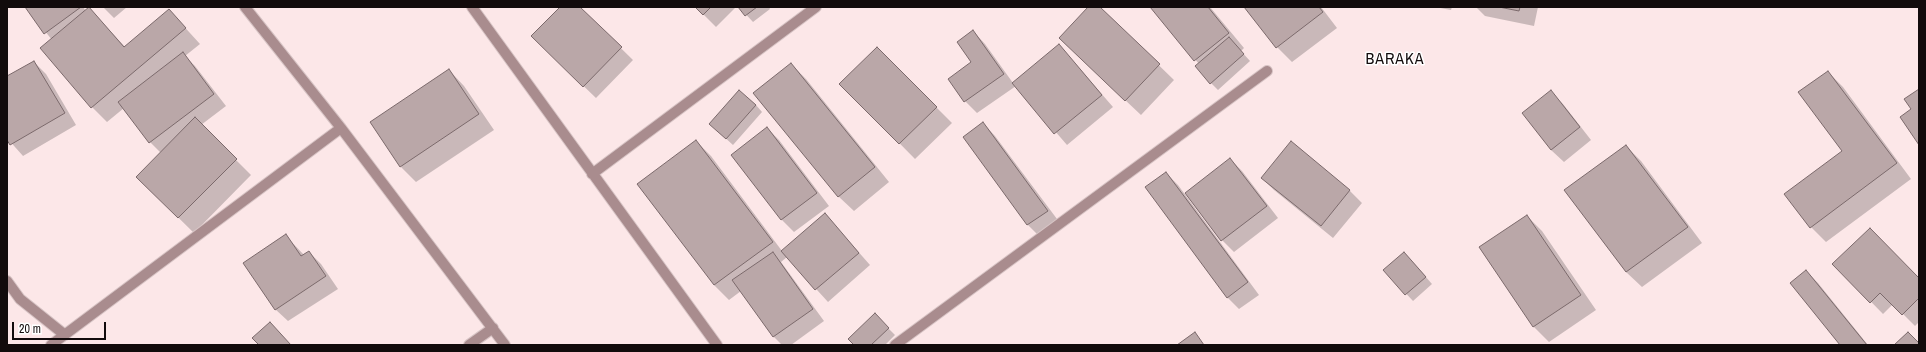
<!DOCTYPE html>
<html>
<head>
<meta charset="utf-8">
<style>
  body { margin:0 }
  #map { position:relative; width:1926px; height:352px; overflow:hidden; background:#fce7e8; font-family:"Archivo Narrow",sans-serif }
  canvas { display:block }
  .frame { position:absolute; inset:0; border:8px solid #120b0c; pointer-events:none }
  .scale { position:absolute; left:12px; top:322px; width:94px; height:18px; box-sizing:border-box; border:2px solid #120b0c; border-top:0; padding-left:5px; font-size:12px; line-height:14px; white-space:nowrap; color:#120b0c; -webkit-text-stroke:3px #fff; paint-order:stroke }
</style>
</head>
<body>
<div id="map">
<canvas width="1926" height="352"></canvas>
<div class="frame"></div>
<div class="scale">20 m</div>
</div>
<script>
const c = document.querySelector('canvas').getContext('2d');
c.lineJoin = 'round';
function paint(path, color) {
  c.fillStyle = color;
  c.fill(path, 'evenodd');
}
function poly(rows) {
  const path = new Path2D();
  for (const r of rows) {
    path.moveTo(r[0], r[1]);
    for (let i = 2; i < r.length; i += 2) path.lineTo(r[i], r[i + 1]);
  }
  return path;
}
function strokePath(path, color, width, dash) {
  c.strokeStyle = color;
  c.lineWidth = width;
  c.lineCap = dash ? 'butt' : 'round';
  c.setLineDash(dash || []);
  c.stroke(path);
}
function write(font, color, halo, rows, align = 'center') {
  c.font = font + ' "Archivo Narrow",sans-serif';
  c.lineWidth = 3;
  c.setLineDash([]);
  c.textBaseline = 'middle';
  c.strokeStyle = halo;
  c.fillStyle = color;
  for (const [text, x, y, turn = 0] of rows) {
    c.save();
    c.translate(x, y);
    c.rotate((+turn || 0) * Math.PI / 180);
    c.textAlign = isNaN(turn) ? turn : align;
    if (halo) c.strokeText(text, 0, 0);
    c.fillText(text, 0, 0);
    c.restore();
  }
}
paint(poly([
  [26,7,83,7,86,11,89,8,125,47,169,10,200,44,185,56,195,66,226,106,201,125,251,175,194,233,137,177,161,153,150,142,124,108,107,122,92,107,52,40],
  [103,7,127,7,114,18],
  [561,7,579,7,633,60,596,98,544,48],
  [696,7,736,7,716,27],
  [739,7,769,7,770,9,753,22],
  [1090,7,1099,7,1174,80,1141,115,1075,53],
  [1151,7,1210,7,1244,48,1241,51,1250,61,1218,90,1211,83,1199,64],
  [1245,7,1321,7,1337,28,1292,62,1277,47],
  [1435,7,1452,7,1451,10],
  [1476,7,1538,7,1534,26,1485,16],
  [973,31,985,44,1013,83,1059,45,1113,107,1067,145,1016,86,977,113,965,101,973,63],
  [877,48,952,123,915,159,841,84],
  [34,62,46,74,76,125,23,156,7,138,7,77],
  [791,64,806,79,889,182,854,211,838,196],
  [449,70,464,86,494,130,416,182,401,167],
  [1828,72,1843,87,1911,179,1826,242,1811,227,1844,151],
  [1551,92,1563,104,1591,140,1564,162,1551,150,1523,113],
  [756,105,762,112,733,145,710,124],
  [983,123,995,136,1060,223,1040,237,1028,225,964,137],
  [767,128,779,140,829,206,794,232,782,220,732,155],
  [696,141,711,156,782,251,825,214,870,265,828,302,787,257,781,262,824,321,791,345,782,345,774,337,741,291,729,300,714,285],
  [1291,143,1350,191,1362,203,1333,238,1274,190,1262,178],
  [1626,146,1641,161,1702,243,1642,287,1626,272,1565,190],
  [1230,159,1242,171,1278,218,1234,252,1222,240],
  [1166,173,1178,185,1259,295,1239,309,1227,297],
  [1527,216,1542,231,1596,310,1549,342,1534,327,1480,247],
  [286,236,304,255,309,252,321,264,338,289,288,321,275,309],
  [1411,260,1432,284,1413,301,1384,270],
  [1834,264,1919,279,1919,322,1915,326,1893,304,1883,314],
  [1806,271,1818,283,1868,345,1841,345],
  [875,315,895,335,885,345,856,345]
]), '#0003');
const building = poly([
  [25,7,81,7,44,34,25,7],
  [89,7,124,47,169,9,186,28,91,108,40,48,89,7],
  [560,7,580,7,622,47,583,87,531,36,560,7],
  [695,7,711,7,703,15,695,7],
  [738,7,757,7,745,16,738,7],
  [1088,7,1100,7,1160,64,1125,101,1059,38,1088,7],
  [1150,7,1208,7,1229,33,1194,61,1150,7],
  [1244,7,1319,7,1323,12,1276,48,1244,7],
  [1499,7,1520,7,1519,11,1499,7],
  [973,30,1004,74,964,102,948,79,971,62,957,42,973,30],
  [1229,37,1244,54,1210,84,1195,66,1229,37],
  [1059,44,1102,95,1054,134,1012,83,1059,44],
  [877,47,937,107,899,144,839,84,877,47],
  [183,52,214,94,149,143,118,102,183,52],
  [34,61,65,113,10,145,7,140,7,76,34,61],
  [791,63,875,167,838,197,753,93,791,63],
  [449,69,479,114,400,167,370,122,449,69],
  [1828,71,1897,163,1810,228,1784,194,1842,151,1798,92,1828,71],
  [1919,89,1919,145,1900,117,1911,109,1904,99,1919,89],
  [739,90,756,105,726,139,709,124,739,90],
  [1551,90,1580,127,1551,150,1522,113,1551,90],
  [195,117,237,159,178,218,136,177,195,117],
  [983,122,1048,211,1027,225,963,137,983,122],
  [767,127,817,193,781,220,731,155,767,127],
  [696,140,773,242,714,285,637,184,696,140],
  [1291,141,1350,190,1321,226,1261,178,1291,141],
  [1626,145,1688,227,1626,272,1564,190,1626,145],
  [1230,158,1267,206,1221,241,1185,193,1230,158],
  [1166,172,1248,282,1227,298,1145,187,1166,172],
  [825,213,859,253,815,290,781,251,825,213],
  [1527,215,1581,295,1533,327,1479,247,1527,215],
  [1870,228,1919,278,1919,298,1902,315,1880,293,1870,303,1832,264,1870,228],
  [286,234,301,256,309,251,326,276,275,310,243,263,286,234],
  [773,252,813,309,773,337,732,280,773,252],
  [1404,252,1426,277,1405,295,1383,270,1404,252],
  [1806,270,1867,345,1840,345,1790,283,1806,270],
  [875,313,889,328,871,345,854,345,848,339,875,313],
  [270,322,291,345,259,345,252,338,270,322],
  [1195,332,1204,345,1177,345,1195,332],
  [1908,332,1919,343,1919,345,1894,345,1908,332]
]);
paint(building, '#baa7a8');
strokePath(building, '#7b696b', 1);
const minor = poly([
  [245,7,341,128,505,345],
  [472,7,717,345],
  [592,174,816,7],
  [7,281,20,299,65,335],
  [51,345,341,128],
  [469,345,493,328],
  [895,345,1267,71]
]);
strokePath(minor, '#d7c4c5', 12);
strokePath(minor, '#a98c8e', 10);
c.letterSpacing = '1px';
write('16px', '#120b0c', '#fff', [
  ["BARAKA",1395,60]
]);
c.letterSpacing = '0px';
</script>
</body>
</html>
